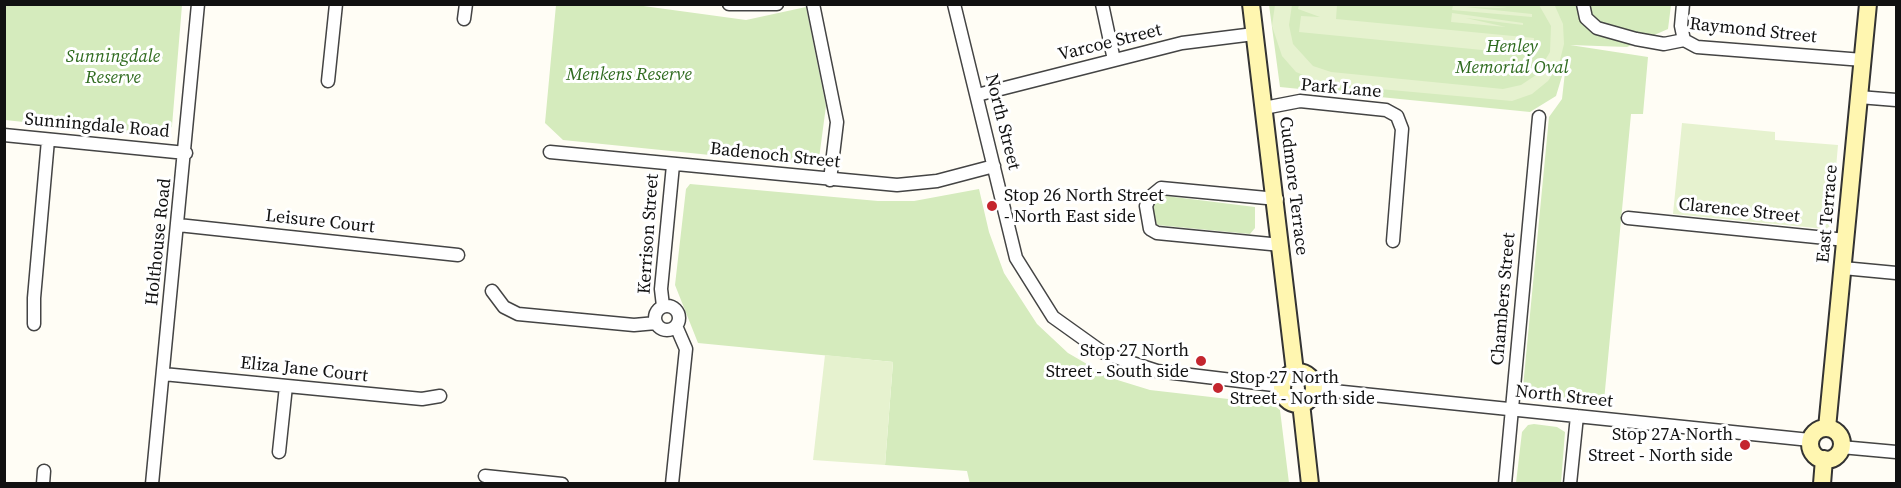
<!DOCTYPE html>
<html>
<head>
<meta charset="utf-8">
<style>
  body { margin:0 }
  #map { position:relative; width:1901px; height:488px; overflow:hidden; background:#fffdf5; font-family:"Source Serif 4",serif }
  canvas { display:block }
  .frame { position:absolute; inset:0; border:6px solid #111; pointer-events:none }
</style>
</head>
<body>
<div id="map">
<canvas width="1901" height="488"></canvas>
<div class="frame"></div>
</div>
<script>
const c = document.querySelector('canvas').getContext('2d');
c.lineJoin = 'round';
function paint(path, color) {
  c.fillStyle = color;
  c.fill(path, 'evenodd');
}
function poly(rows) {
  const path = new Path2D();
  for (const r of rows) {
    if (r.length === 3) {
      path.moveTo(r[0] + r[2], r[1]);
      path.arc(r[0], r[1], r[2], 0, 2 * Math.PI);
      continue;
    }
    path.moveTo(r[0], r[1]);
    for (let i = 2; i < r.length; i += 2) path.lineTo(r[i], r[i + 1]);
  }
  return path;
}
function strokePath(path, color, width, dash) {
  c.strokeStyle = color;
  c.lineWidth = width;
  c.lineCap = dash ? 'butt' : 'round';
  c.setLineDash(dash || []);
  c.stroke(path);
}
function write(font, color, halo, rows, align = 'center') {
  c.font = font + ' "Source Serif 4",serif';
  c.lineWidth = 6;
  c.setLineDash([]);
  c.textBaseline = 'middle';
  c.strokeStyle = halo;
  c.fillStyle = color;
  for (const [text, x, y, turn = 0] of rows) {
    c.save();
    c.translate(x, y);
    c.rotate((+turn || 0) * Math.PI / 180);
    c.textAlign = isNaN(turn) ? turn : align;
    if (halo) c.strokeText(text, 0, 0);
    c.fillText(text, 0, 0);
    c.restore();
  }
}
paint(poly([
  [5,4,182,5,172,126,166,137,5,120],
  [556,5,636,5,746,20,806,7,826,106,818,166,563,140,545,123],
  [1269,5,1671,5,1668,29,1627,47,1570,45,1648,57,1643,114,1631,114,1604,401,1531,395,1523,387,1549,117,1562,99,1566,63,1556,96,1530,112,1280,87],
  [690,184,878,201,914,201,979,189,989,232,1004,273,1037,324,1068,353,1111,378,1150,390,1272,404,1280,410,1289,483,970,484,967,471,885,465,893,362,698,343,675,285,686,189],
  [1166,196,1255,207,1255,228,1250,234,1157,225,1152,204],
  [1534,424,1557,427,1565,432,1561,483,1516,483,1522,432,1528,425]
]), '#d5ebbd');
paint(poly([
  [1275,5,1292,5,1289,25,1293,44,1313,66,1331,72,1503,89,1521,85,1536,75,1550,52,1551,26,1539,5,1555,6,1563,24,1564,44,1559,64,1548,81,1532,94,1512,101,1325,84,1296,72,1282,56,1272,26],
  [1299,5,1337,5,1336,19,1534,38,1533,55,1299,32,1301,16,1320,17,1298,9],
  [1453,5,1478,5,1508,8,1466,7,1532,14,1532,17,1452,10],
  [1452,13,1523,23,1523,25,1466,18,1506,27,1451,22],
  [1682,123,1775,132,1775,140,1838,145,1831,225,1826,229,1673,214],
  [825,355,893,362,885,465,813,460]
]), '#e6f2cf');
const street = poly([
  [729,4,777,4],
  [813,4,837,122,830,180],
  [954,4,1016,258,1053,317,1102,352,1126,361,1157,371,1282,386],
  [1102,4,1114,60],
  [1583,4,1586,18,1597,28,1636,39,1664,44,1684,40,1697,47,1863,60],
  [1683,4,1681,26,1684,40],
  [464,19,466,4],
  [328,81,336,4],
  [977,95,1182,43,1254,34],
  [1859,97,1896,100],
  [1264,108,1300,101,1386,110,1397,116,1402,129,1393,241],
  [4,135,186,153],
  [550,152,897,185,937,181,994,166],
  [1277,199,1161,188,1150,197,1146,206,1150,229,1157,233,1281,245],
  [1628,218,1846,240],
  [178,225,458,255],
  [1843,268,1896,273],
  [492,291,504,307,518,314,634,325,656,323],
  [667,318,12],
  [663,306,661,289,673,165],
  [34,324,34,298,48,140],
  [163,374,422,399,440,396],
  [1314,389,1810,440],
  [1841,447,1896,452],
  [279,452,286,386],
  [485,476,562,484],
  [43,484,44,471],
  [152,484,198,4],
  [672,484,686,349,676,326],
  [1505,484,1539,117],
  [1570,484,1577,416]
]);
const secondary = poly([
  [1251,4,1295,372],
  [1298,388,16],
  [1301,403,1310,484],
  [1827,428,1868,4],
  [1826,444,16],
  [1822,484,1824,459]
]);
strokePath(street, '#444', 15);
strokePath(secondary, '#333', 20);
strokePath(street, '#fff', 12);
strokePath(secondary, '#fff6b0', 16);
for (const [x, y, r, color] of [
  [992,206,6,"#c4262e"],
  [1201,361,6,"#c4262e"],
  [1218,388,6,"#c4262e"],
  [1745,445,6,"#c4262e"]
]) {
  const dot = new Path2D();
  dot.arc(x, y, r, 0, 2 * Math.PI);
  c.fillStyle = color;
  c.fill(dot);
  strokePath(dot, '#fff', 2);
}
write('18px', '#111', '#fff', [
  ["Raymond Street",1753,31,6],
  ["Varcoe Street",1110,43,-14],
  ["Park Lane",1341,89,5],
  ["North Street",1002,122,76],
  ["Sunningdale Road",97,126,5],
  ["Badenoch Street",775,156,6],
  ["Cudmore Terrace",1293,186,83],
  ["Clarence Street",1739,211,6],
  ["East Terrace",1828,214,-85],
  ["Leisure Court",320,222,6],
  ["Kerrison Street",649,234,-86],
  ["Holthouse Road",159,242,-84],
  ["Chambers Street",1504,299,-85],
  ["Eliza Jane Court",304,370,6],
  ["North Street",1564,397,6]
]);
write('italic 18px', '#2f6b1f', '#fff', [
  ["Henley",1512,47],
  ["Memorial Oval",1512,68],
  ["Sunningdale",113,57],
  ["Reserve",113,78],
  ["Menkens Reserve",629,75]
]);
write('18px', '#111', '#fff', [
  ["Stop 26 North Street",1004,196],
  ["- North East side",1004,217],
  ["Stop 27 North",1189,351,"right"],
  ["Street - South side",1189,372,"right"],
  ["Stop 27 North",1230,378],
  ["Street - North side",1230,399],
  ["Stop 27A North",1733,435,"right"],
  ["Street - North side",1733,456,"right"]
], 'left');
</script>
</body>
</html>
